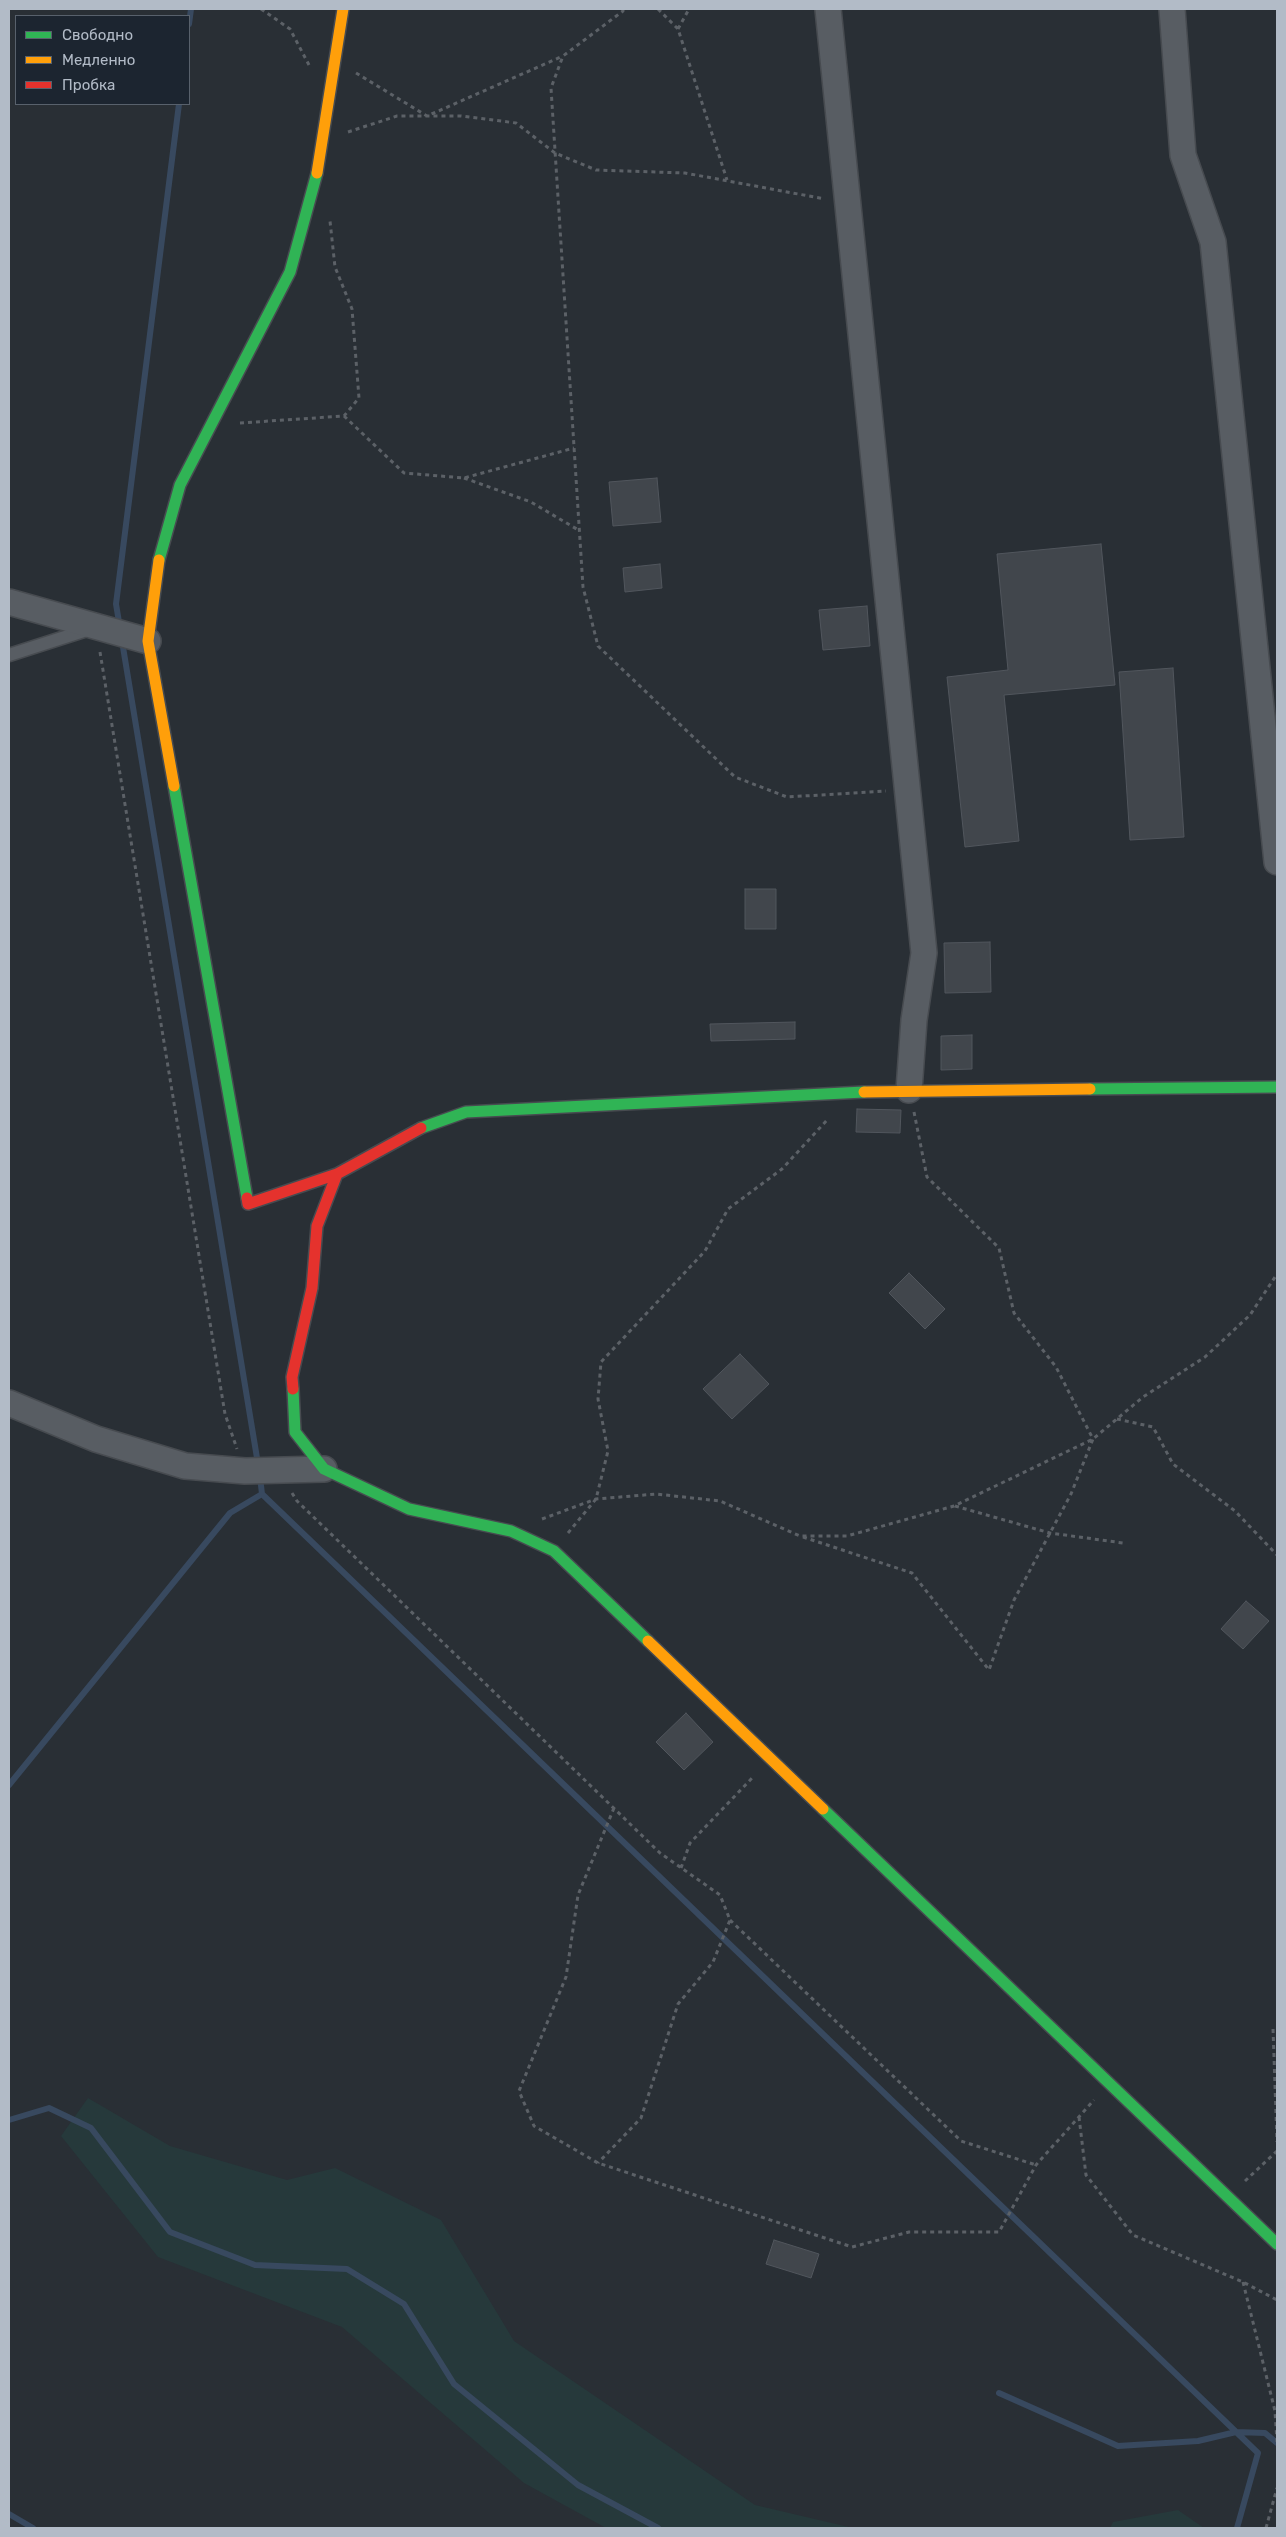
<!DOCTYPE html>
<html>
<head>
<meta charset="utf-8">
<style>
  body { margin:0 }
  #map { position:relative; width:1286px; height:2537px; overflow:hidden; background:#292f35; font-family:Rubik,sans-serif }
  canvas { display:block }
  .frame { position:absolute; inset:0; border:10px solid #b2bbc7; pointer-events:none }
  .legend { position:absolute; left:15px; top:15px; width:175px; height:90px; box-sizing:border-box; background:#1c2530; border:1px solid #58616c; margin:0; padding:6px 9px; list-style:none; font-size:15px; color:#b2bbc7 }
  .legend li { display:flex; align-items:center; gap:10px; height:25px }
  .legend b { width:25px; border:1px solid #58616c }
</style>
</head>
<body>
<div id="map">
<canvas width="1286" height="2537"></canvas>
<div class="frame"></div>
<ul class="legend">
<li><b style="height:6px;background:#30b455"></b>Свободно</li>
<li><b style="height:6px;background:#ff9f0a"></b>Медленно</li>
<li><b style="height:6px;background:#e5322d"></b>Пробка</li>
</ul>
</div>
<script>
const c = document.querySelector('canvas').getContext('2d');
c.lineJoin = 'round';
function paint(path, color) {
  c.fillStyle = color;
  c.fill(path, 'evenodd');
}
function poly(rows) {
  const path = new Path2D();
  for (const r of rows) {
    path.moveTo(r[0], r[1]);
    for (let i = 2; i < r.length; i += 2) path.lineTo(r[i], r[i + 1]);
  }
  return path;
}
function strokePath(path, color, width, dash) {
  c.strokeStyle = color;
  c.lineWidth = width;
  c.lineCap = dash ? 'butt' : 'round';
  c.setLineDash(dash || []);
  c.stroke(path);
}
paint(poly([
  [88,2098,170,2146,287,2180,335,2168,441,2220,514,2341,755,2505,853,2528,606,2528,524,2483,342,2327,158,2257,61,2136],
  [1178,2510,1204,2528,1110,2528,1113,2522]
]), '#26393b');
strokePath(poly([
  [189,24,191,9],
  [120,628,116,604,179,104],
  [122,641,258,1464],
  [260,1477,262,1494,1258,2453,1237,2528],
  [9,1785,230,1513,262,1494],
  [9,2120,49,2108,91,2128,170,2232,255,2265,347,2269,404,2304,454,2384,578,2485,658,2528],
  [999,2393,1118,2446,1198,2441,1236,2432,1265,2433,1277,2443],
  [9,2514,33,2528]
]), '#38495f', 6);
const building = poly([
  [657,478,661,522,613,526,609,482,657,478],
  [1101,544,1115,685,1004,695,1019,841,965,847,947,677,1008,670,997,554,1101,544],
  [660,564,662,588,625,592,623,568,660,564],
  [867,606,870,646,823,650,819,610,867,606],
  [1173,668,1184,837,1130,840,1119,672,1173,668],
  [745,889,776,889,776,929,745,929,745,889],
  [990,942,991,992,945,993,944,943,990,942],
  [795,1022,795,1039,711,1041,710,1024,795,1022],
  [972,1035,972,1069,941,1070,941,1036,972,1035],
  [857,1109,901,1110,900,1133,856,1132,857,1109],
  [909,1273,945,1309,925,1329,889,1293,909,1273],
  [740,1354,769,1384,732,1419,703,1389,740,1354],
  [1246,1601,1269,1621,1243,1649,1221,1629,1246,1601],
  [686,1713,713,1742,684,1770,656,1742,686,1713],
  [774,2240,819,2254,811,2278,766,2264,774,2240]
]);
paint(building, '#41464c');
strokePath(building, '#51565d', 1);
const lane = poly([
  [9,655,90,629]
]);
const street = poly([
  [828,9,924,953,914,1020,909,1090],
  [1172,9,1183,155,1213,242,1277,862],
  [9,602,148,641],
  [9,1403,96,1439,185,1466,245,1471,324,1469]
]);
const fast = poly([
  [159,560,180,485,290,272,317,173],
  [174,786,247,1198],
  [1090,1089,1277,1087],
  [421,1128,466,1112,864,1092],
  [293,1389,295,1432,324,1469,409,1509,511,1531,554,1551,648,1641],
  [823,1809,1277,2244]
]);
const slow = poly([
  [317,173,343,9],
  [159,560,148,641,174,786],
  [864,1092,1090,1089],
  [648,1641,823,1809]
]);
const jam = poly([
  [247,1198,248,1204,337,1174,421,1128],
  [293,1389,292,1377,312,1288,317,1226,337,1174]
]);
strokePath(lane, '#474b50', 15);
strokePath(street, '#474b50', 28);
strokePath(fast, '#474b50', 14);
strokePath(slow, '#474b50', 14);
strokePath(jam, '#474b50', 14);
strokePath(poly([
  [261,9,290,29,309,65],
  [623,9,623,11,563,56,551,88,583,587,598,646,735,777,787,797,886,791],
  [658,9,678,29,727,180],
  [678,29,689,9],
  [356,73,427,116,563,56],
  [348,132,397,116,461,116,516,123,555,153,596,170,685,173,825,199],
  [344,416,404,473,464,478,574,448],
  [240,423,344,416,359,398,352,309,335,267,330,221],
  [464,478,531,502,580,531],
  [100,652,225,1414,237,1449],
  [914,1112,927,1177,999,1248,1014,1313,1056,1367,1093,1439,1071,1494,1014,1600,989,1670],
  [1117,1419,1153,1427,1173,1464,1235,1511,1277,1555],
  [292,1493,297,1501,660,1853,720,1895,730,1920,713,1962,678,2004,641,2118,598,2163],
  [955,1506,1050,1533,1123,1543],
  [542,1519,596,1499,656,1494,720,1501,800,1536,847,1536,954,1506,1093,1439,1143,1397,1205,1357,1250,1315,1277,1274],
  [568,1533,596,1499,608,1451,598,1399,601,1362,705,1251,728,1209,782,1169,828,1119],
  [803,1537,912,1573,989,1670],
  [614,1808,578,1895,566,1977,519,2091,534,2126,598,2163,852,2247,909,2232,999,2232,1036,2165,1094,2100],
  [681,1868,690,1843,754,1776],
  [730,1920,961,2141,1036,2165],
  [1273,2029,1277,2142],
  [1079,2117,1086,2175,1133,2235,1243,2282,1277,2300],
  [1245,2181,1277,2151],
  [1243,2282,1275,2411,1277,2442],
  [1266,2528,1277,2488]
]), '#5c6167', 3, [4, 4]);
strokePath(lane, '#585d63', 12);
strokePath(street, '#585d63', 25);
strokePath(fast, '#30b455', 11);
strokePath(slow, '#ff9f0a', 11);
strokePath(jam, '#e5322d', 11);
</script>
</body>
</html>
